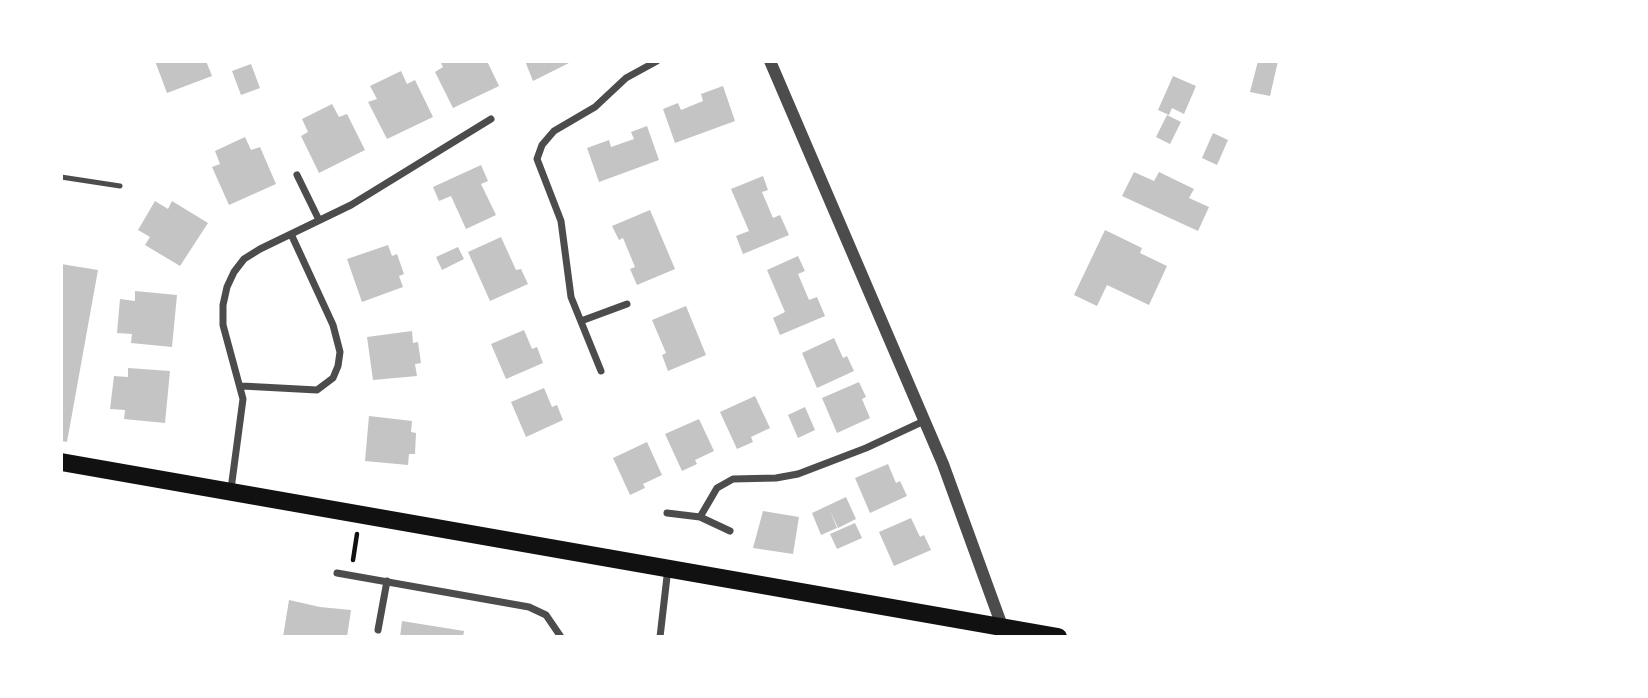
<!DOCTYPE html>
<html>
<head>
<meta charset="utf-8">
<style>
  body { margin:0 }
  #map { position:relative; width:1648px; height:698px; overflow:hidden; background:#fff; font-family:"Alegreya Sans",sans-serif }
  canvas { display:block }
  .frame { position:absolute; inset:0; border:63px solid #fff; pointer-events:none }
</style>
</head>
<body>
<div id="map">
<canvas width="1648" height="698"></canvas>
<div class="frame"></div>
</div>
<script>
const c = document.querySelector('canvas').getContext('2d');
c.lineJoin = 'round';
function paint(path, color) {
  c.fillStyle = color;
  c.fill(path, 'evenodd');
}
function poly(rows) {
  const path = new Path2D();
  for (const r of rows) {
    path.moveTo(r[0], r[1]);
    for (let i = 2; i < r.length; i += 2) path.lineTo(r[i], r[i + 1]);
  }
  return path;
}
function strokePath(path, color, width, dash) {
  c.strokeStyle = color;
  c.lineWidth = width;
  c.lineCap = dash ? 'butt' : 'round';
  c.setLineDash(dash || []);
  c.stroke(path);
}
paint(poly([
  [155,61,206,61,212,76,167,93],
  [440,61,487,61,499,86,453,108,435,72,443,67],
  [525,61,573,61,533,81],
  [1258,61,1278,61,1270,96,1250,92],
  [251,64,260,88,241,95,232,71],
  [401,71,407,84,415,80,433,117,387,139,368,102,377,99,370,86],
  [1173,76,1196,86,1184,114,1172,108,1169,115,1158,110],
  [723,86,735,121,675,143,663,109,678,103,681,110,703,101,701,94],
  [332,104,339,117,347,114,365,150,319,173,301,136,308,132,302,119],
  [1167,115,1181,122,1170,144,1156,137],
  [647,126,659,160,599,182,587,148,609,140,611,147,634,139,631,132],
  [1213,133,1228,140,1217,165,1202,158],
  [245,137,251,150,260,147,276,184,229,205,212,167,220,164,215,151],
  [481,165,488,181,481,184,496,215,466,229,451,196,439,201,433,187],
  [1134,172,1154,181,1159,172,1194,189,1189,198,1209,207,1198,231,1122,196],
  [763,176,768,190,762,192,773,218,780,215,789,235,743,254,736,236,749,231,731,189],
  [155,201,168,209,172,201,208,223,180,266,145,245,150,237,138,230],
  [650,210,675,269,637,285,630,269,635,267,623,238,619,240,612,226],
  [1105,230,1142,248,1140,253,1167,266,1149,305,1107,285,1097,306,1074,295],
  [501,237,516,270,521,269,528,284,490,301,468,252],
  [388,245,392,256,397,254,404,274,399,276,403,287,362,302,347,259],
  [458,247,464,259,442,270,436,257],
  [798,256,805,271,798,274,809,300,817,297,825,316,780,335,773,318,785,312,767,270],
  [61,264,98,270,67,442,61,441],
  [135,291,177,295,172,347,131,343,132,334,117,333,120,299,135,301],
  [686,306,706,355,668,371,662,355,666,353,652,320],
  [524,330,532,349,537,347,543,363,506,379,491,344],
  [412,331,413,343,418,342,421,363,415,364,417,376,373,380,367,337],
  [834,338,843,358,847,356,854,371,817,388,802,353],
  [128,368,170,371,165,423,124,419,125,410,110,409,114,376,128,377],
  [859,382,866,397,862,399,870,418,837,433,822,398],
  [544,388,552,407,557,405,563,420,526,437,511,402],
  [755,396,770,428,751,437,753,442,737,449,720,412],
  [805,407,815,430,798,438,788,415],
  [369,416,412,421,411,432,416,433,415,454,409,454,408,465,365,461],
  [699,419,714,451,695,460,697,464,682,471,665,434],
  [647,442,662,475,643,484,645,488,630,495,613,458],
  [888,464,896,483,900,481,907,496,870,513,855,478],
  [846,497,856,519,838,528,830,511,837,528,821,535,812,513],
  [763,511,799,517,793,554,753,548],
  [911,518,920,537,924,535,931,550,894,566,879,532],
  [855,523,862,538,837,549,830,534],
  [289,600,320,607,351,610,347,637,283,637],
  [402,621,464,631,463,637,400,637]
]), '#c4c4c4');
strokePath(poly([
  [353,560,357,534]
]), '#111', 4.5);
strokePath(poly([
  [61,177,120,186]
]), '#4c4c4c', 5);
strokePath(poly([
  [297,175,319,220],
  [581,321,627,304],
  [601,371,571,297,561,221,537,159,542,145,554,131,595,107,626,78,657,61],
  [242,386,317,390,333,378,338,366,340,352,333,325,291,234],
  [231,489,243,399,223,325,223,305,227,287,234,272,244,259,260,249,351,205,491,119],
  [667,513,700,517,730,531],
  [700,517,717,488,733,479,776,478,798,474,866,448,924,421],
  [337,573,529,607,546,615,561,637],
  [378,630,387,581],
  [660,637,668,568]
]), '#4c4c4c', 7);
strokePath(poly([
  [770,61,943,464,1006,637]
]), '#4c4c4c', 12);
strokePath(poly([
  [61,462,1058,637]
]), '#111', 18);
</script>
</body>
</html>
